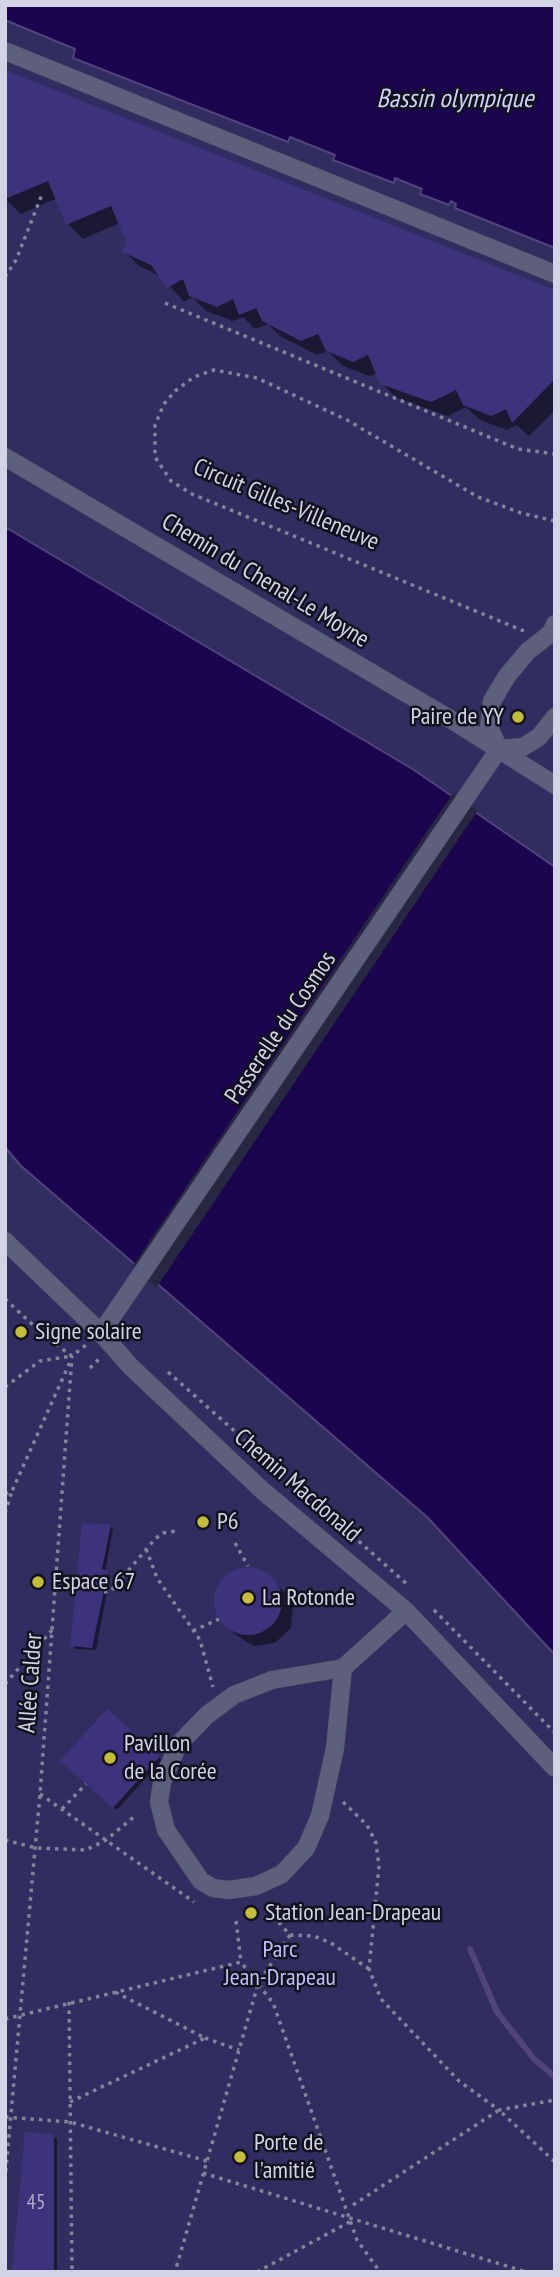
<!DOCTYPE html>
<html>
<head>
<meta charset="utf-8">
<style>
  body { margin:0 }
  #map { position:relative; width:560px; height:2277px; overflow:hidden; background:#282742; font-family:"PT Sans Narrow",sans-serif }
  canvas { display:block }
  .frame { position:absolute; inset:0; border:7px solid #d2d3e5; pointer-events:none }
</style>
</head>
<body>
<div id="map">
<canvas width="560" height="2277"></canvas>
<div class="frame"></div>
</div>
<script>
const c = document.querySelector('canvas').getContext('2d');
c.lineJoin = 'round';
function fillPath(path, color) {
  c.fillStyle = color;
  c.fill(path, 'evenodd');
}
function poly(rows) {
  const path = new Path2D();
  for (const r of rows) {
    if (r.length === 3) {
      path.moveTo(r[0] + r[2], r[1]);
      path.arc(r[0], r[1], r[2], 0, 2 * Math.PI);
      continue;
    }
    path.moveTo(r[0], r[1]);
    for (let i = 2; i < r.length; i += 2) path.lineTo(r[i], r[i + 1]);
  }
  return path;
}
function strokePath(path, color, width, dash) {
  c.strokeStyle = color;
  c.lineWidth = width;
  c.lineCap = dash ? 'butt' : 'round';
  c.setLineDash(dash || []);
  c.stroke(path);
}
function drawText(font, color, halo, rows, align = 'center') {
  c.font = font + ' "PT Sans Narrow",sans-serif';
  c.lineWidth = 5;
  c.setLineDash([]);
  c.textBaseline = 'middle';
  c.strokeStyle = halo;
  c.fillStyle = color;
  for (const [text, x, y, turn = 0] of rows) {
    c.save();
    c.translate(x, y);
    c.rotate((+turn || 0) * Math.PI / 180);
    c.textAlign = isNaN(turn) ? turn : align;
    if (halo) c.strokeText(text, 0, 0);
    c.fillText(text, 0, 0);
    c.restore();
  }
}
fillPath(poly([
  [5,5,555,5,555,867,414,770,5,527],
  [5,1147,20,1165,427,1517,555,1655,555,2272,5,2272]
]), '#322d60');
const water = poly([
  [5,5,555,5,555,248,455,208,456,204,451,201,449,205,420,194,422,189,395,178,394,183,333,160,335,155,290,137,288,142,73,58,75,49,5,20,5,5],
  [5,527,414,770,555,867,555,1655,427,1517,20,1165,5,1147,5,527]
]);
fillPath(water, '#1a054e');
strokePath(water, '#51437b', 2);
fillPath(poly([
  [453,793,478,810,156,1288,132,1267]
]), '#282742');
fillPath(poly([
  [5,72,555,292,555,410,529,436,517,425,507,430,480,420,466,407,448,416,397,398,381,383,377,373,369,376,343,366,328,351,317,355,280,336,268,324,255,329,243,317,233,321,206,311,193,297,184,302,162,277,139,266,124,251,128,242,120,223,83,239,68,224,57,198,21,214,5,199],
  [110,1526,113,1529,105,1572,110,1576,96,1650,76,1649,72,1645],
  [259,1569,289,1596,293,1606,291,1628,275,1643,254,1646,236,1635,223,1623,218,1614,216,1593,220,1583,237,1570],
  [108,1712,162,1760,117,1810,63,1761],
  [53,2136,57,2139,57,2272,14,2272]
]), '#0007');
strokePath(poly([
  [470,1949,497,2012,534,2059,555,2077]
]), '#51437b', 6);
fillPath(poly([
  [5,70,555,290,555,379,512,423,506,409,491,416,463,405,456,390,431,402,380,384,368,355,353,362,326,351,318,334,301,341,262,321,256,308,239,315,233,299,217,307,189,296,183,279,167,288,151,265,122,252,126,242,111,206,66,225,48,181,5,199],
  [82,1523,111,1524,102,1569,108,1571,92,1648,70,1646],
  [248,1601,34],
  [107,1709,160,1756,113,1808,60,1761],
  [25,2132,54,2134,54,2272,12,2272]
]), '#3d337c');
const minor = poly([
  [5,51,555,274],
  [5,457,450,719,555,785],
  [499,749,489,727,492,701,507,676,528,651,551,633,555,624],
  [499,749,523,747,539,737,555,717],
  [5,1241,101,1333,131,1367,263,1491,406,1611,555,1768],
  [101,1333,499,749],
  [343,1668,335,1748,320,1816,306,1848,282,1874,256,1886,229,1890,213,1888,201,1881,166,1830,159,1802,162,1782,178,1745,207,1715,234,1695,272,1680,343,1668,406,1611]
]);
strokePath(minor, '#434259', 19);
strokePath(poly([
  [5,277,16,260,43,192],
  [165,303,518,449,555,454],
  [524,631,192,494,171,481,155,457,155,425,164,404,175,391,194,377,214,370,257,378,347,420,478,497,521,513,555,521],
  [5,1299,46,1337,72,1356,86,1345],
  [90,1368,99,1359],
  [168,1372,408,1585],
  [5,1387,40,1361,72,1356],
  [5,1494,12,1491,70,1362],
  [5,1513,12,1491],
  [235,1543,248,1566],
  [146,1549,157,1578,200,1640,213,1687],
  [104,1592,111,1591,155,1539,163,1533,176,1531],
  [434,1610,555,1733],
  [193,1631,219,1619],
  [5,1684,52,1630],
  [40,1794,194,1902],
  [343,1802,367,1825,376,1843,379,1866,369,1969,381,1999,459,2081,499,2110,555,2100],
  [62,1809,86,1784],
  [5,1840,36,1848,86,1850,106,1840,135,1816],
  [273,1916,290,1935,314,1936,331,1943,369,1969],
  [236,1921,241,1962],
  [290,1935,258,1984,273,2003,357,2240,380,2272],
  [69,2002,72,2272],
  [5,2019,241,1962,258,1984,175,2272],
  [205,2038,239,2050],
  [70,2102,205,2038,115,1992],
  [5,2117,70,2122,207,2161],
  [203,2173,526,2272],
  [5,2180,40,1794,72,1356],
  [353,2205,499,2110,555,2162],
  [257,2272,353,2220]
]), '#838399', 3.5, [3.5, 5]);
strokePath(minor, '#5e5e7d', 18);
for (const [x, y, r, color] of [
  [518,717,7,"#c5bc3d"],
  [21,1332,7,"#c5bc3d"],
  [203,1522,7,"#c5bc3d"],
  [38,1582,7,"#c5bc3d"],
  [248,1598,7,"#c5bc3d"],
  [110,1758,7,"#c5bc3d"],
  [251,1913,7,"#c5bc3d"],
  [240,2157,7,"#c5bc3d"]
]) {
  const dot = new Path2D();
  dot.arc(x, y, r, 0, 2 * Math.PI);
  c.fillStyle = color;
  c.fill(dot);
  strokePath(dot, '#12121e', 2.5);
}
drawText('21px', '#adabcb', null, [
  ["45",36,2203]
]);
drawText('24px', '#d2d3e5', '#12121e', [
  ["Circuit Gilles-Villeneuve",286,505,23],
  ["Chemin du Chenal-Le Moyne",265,581,31],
  ["Passerelle du Cosmos",281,1028,-56],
  ["Chemin Macdonald",297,1486,41],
  ["Allée Calder",31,1683,-86]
]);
drawText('24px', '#d2d3e5', '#12121e', [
  ["Paire de YY",504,717,"right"],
  ["Signe solaire",35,1332],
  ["P6",217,1522],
  ["Espace 67",52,1582],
  ["La Rotonde",262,1598],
  ["Pavillon",124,1744],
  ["de la Corée",124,1772],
  ["Station Jean-Drapeau",265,1913],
  ["Porte de",254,2143],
  ["l'amitié",254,2171]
], 'left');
drawText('24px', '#c0bfff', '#12121e', [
  ["Parc",280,1950],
  ["Jean-Drapeau",280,1978]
]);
drawText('italic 26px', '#d1d1fc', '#12121e', [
  ["Bassin olympique",455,100]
]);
</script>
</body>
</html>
